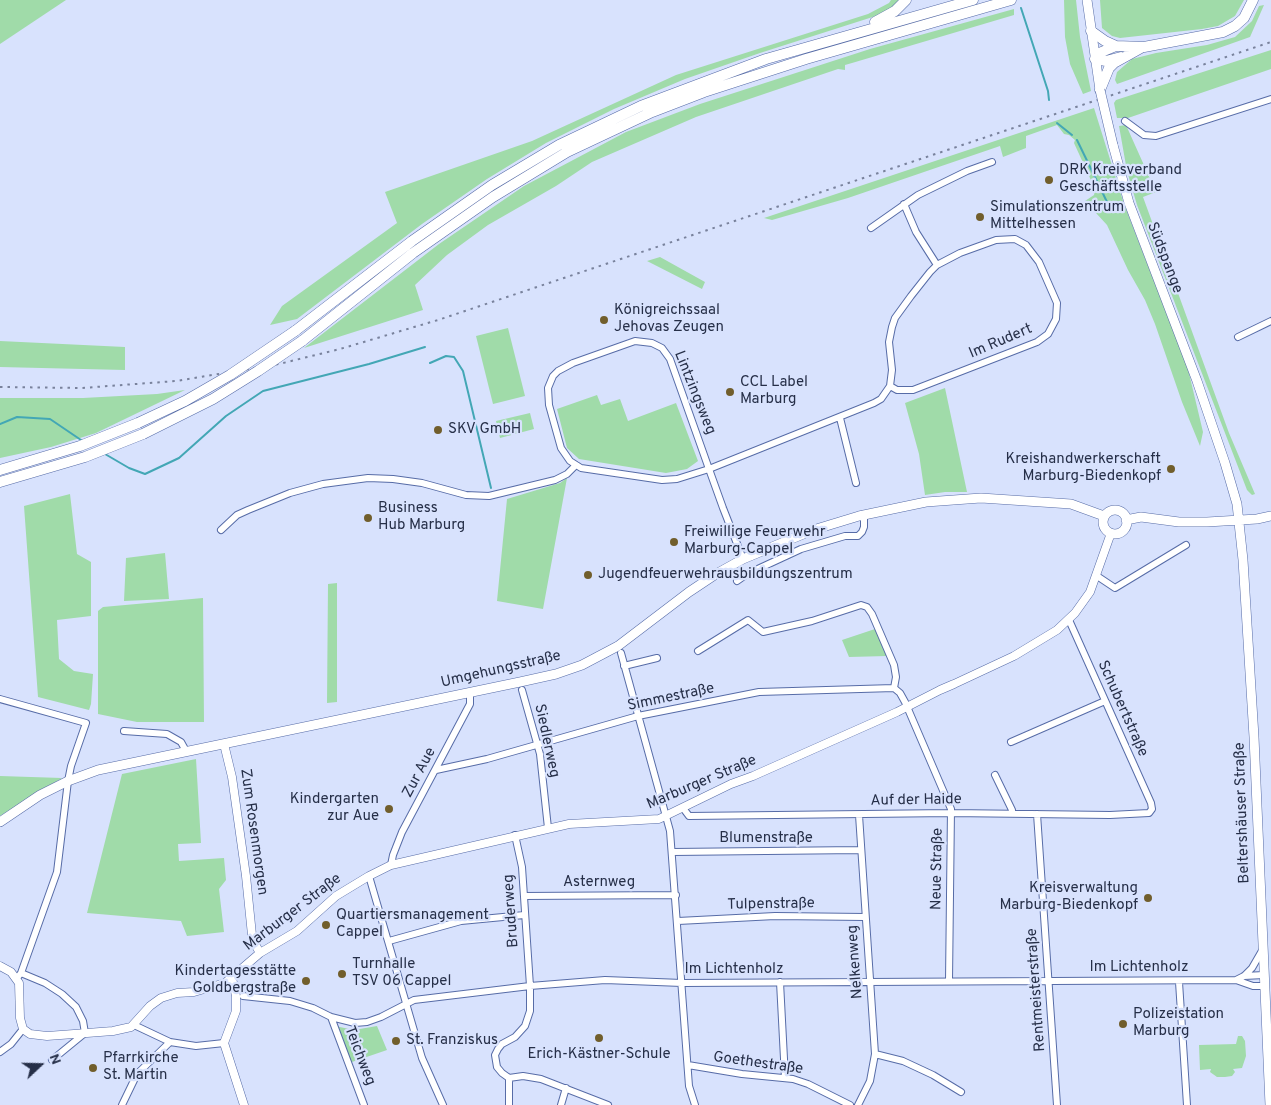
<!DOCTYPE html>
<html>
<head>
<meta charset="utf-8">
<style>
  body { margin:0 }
  #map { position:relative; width:1271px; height:1105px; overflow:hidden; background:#d8e2fd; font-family:Overpass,sans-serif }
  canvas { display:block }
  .north { position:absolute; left:15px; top:1040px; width:50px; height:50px; -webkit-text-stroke:4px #d8e2fd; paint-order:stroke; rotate:69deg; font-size:14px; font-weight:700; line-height:20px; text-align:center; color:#262f48 }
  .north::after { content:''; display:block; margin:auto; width:18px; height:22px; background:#262f48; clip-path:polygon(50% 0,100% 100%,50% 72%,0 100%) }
</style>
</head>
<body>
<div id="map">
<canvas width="1271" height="1105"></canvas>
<div class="north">N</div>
</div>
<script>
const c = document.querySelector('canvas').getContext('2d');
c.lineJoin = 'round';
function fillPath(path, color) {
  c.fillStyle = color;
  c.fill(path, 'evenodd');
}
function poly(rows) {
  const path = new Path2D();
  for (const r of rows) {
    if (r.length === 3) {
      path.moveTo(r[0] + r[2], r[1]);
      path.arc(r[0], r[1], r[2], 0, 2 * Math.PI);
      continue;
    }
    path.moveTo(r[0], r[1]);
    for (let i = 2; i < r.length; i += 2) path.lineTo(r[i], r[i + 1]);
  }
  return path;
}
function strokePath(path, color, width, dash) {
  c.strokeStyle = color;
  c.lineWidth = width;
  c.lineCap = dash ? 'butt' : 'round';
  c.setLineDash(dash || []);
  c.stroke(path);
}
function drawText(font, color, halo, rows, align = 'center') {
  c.font = font + ' Overpass,sans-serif';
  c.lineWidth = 4.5;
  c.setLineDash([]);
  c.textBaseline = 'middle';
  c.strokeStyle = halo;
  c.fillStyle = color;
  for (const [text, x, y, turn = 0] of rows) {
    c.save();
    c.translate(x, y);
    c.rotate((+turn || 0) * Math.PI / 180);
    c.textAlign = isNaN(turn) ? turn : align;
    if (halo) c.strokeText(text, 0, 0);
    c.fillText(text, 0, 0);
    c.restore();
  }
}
fillPath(poly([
  [0,0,66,0,0,44],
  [891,0,901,0,896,6,882,14,760,53,685,79,614,109,546,143,487,179,422,224,297,319,270,325,282,306,397,223,385,192,532,141,676,75,868,14,889,3],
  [1064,0,1076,0,1080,37,1091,91,1083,94,1070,64,1065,37],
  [1100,0,1244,0,1235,16,1218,26,1202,29,1120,38,1112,36,1102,28],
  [1264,5,1250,37,1117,84,1115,80,1117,72,1132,59,1156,53,1207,45,1235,37,1252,21,1259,6],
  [1014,9,1014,15,852,63,845,65,845,70,838,69,696,117,592,162,556,186,488,225,447,255,415,285,423,310,304,348,439,244,524,186,626,132,700,104,870,49],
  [1271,50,1271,69,1128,118,1117,118,1114,103,1116,100],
  [1094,108,1124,204,1188,369,1203,432,1200,446,1182,402,1155,324,1145,300,1128,270,1107,225,1085,201,1094,195,1095,189,1074,143,1075,140,1069,135,1064,134,1057,125,1026,136,1026,148,1003,157,1000,146,848,198,772,220,764,218],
  [1126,125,1156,192,1143,197,1229,433,1255,494,1252,495,1247,490,1137,205,1127,171,1119,126],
  [660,257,705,282,702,289,647,261],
  [508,328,525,396,493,404,476,336],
  [0,341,125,347,125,370,0,367],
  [945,388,967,492,945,492,925,495,919,454,905,403],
  [185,390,96,433,51,447,0,458,0,398,83,398,157,394],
  [597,395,601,405,620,399,628,421,676,403,698,461,687,469,666,473,579,459,567,448,557,409],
  [530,413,534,429,500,438,496,421],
  [567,478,543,609,497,601,507,499,560,483],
  [70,494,77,554,91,562,91,616,57,620,59,659,74,671,93,674,91,704,89,710,38,697,24,506],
  [165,553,169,599,124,601,126,558],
  [337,583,337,702,327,703,328,584],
  [203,598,204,722,137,722,98,714,98,611,103,607],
  [875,629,887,656,849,657,842,640],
  [196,759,201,843,178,844,179,861,224,858,226,880,219,889,224,932,187,936,181,921,87,913,122,774],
  [0,776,62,778,0,816],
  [335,1026,354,1030,377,1026,387,1050,349,1063],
  [1238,1036,1242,1036,1245,1041,1246,1056,1242,1068,1233,1069,1235,1072,1232,1076,1225,1077,1217,1077,1210,1072,1211,1069,1200,1070,1199,1045,1236,1044]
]), '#a0dba9');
strokePath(poly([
  [1021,8,1048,91,1049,100],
  [1057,123,1072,135],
  [1077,140,1108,204],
  [430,363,446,356,454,357,463,371,491,488],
  [0,424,17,417,50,419,81,440],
  [105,454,129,468,145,474,179,458,226,416,263,391,369,364,425,347]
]), '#43a7b5', 2);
const minor = poly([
  [1125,121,1144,135,1156,136,1271,99],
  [904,204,916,232,937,265],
  [871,228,918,195,967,171,992,162],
  [1238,337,1271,321],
  [840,418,856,483],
  [221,530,237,515,248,510,290,493,323,484,368,478,393,479,422,483,466,495,489,496,555,480,567,474,576,465],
  [743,559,723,508,709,469,670,359,662,348,652,343,635,341,573,363,558,371,553,376,548,388,549,405,561,448,570,461,581,468,662,480,677,479,709,469,874,403,881,399,890,386,892,370,889,342,892,327,895,318,911,296,930,272,937,265,960,253,996,240,1015,239,1026,245,1039,262,1057,303,1056,319,1048,334,1037,342,913,390,897,390,890,386],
  [1097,576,1115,588,1186,545],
  [737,581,747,574,801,549,845,536,858,536,862,532,864,527,864,514],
  [698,651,748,620,763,632,812,621,861,605,867,607,872,614,894,665,896,677,894,688],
  [621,653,670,831,689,1086,695,1105],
  [624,666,657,658],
  [522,690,540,754,548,828],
  [0,699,86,723,71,766,68,781,57,872,21,973,17,978],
  [124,731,167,734,181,742,186,751],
  [1011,742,1105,701],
  [436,770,487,759,638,716,759,692,894,688,900,693,905,702,951,809,949,981],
  [995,775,1012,810,1012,813],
  [683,808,689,816,951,813,1110,815,1149,813,1152,809,1151,803,1069,620],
  [1037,814,1057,1105],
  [515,835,522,867,530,986,530,1011,525,1026,515,1037,502,1044,498,1049,495,1055,497,1067,502,1073,509,1078,523,1076,541,1079,608,1105],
  [672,852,860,850],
  [391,865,393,855,402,832,470,704,470,692],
  [369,876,422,1058,443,1105],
  [524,896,676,895],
  [678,921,775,916,865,917],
  [389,941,461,921,524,915],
  [21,973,45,983,62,994,76,1007,83,1021,85,1033,52,1060],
  [1244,976,1264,975],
  [1236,980,1244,976,1252,968,1263,949],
  [780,982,785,1078],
  [1179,982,1187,1105],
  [243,996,290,1001,313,1008,331,1017,355,1023,367,1022,381,1017,414,1000,530,986,605,980,682,983,1236,980,1253,986,1265,986],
  [331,1017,364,1105],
  [134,1025,170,1042,196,1046,224,1043],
  [0,1052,11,1044,23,1029],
  [875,1054,903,1061,933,1075,961,1092],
  [688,1065,742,1074,793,1079,808,1084,850,1105],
  [122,1105,137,1074,170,1042],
  [509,1105,509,1078],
  [561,1105,566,1088],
  [858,1105,870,1081,875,1054,859,815]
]);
const tertiary = poly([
  [224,744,232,777,246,876,252,935,256,946,260,953],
  [0,966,11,972,19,983,20,1018,23,1029,30,1034,47,1036,74,1034,113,1031,131,1027,150,1006,161,998,177,993,194,992,225,983,260,953,297,931,336,896,369,876,391,865,569,824,659,819,731,784,753,776,897,712,940,690,954,684,1014,656,1057,630,1075,613,1090,592,1111,533],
  [232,978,236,996,236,1011,224,1043,244,1105]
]);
const secondary = poly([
  [1087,0,1100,90],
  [1113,145,1129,203,1197,381,1225,463,1237,504,1243,560,1254,737,1270,1105],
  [1115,522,12],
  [1126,520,1141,517,1179,522,1207,522,1257,519,1271,516],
  [0,822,40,795,68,781,98,770,520,682,556,674,582,665,618,646,689,592,716,574,743,559,813,530,859,516,926,502,981,498,1071,504,1104,516]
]);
const trunk = poly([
  [875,22,895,11,906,0],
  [1091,31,1105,41,1116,46],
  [1121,57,1106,61,1095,59,1099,53,1116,46,1144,47,1223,32,1235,26,1244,18,1253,0],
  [1100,90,1109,68,1114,63,1141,48],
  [295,331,412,241,492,185,559,145,641,106,766,59,973,0],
  [302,341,413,253,493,197,567,152,652,112,704,92,806,59,1011,0],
  [0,470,80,446,138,423],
  [0,482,85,457,143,434]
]);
strokePath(minor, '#576ca7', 8);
strokePath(tertiary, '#576ca7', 9);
strokePath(secondary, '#576ca7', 10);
strokePath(trunk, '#576ca7', 11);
strokePath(minor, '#fff', 6);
strokePath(tertiary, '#fff', 8);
strokePath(secondary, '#fff', 9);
strokePath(trunk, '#fff', 10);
strokePath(poly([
  [0,387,82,388,176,381,279,364,340,349,438,320,1271,42]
]), '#79829c', 2, [2.5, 5]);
const secondaryBridge = poly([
  [1100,90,1113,145]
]);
const trunkBridge = poly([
  [138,423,185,401,230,375,295,331],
  [143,434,213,399,258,371,302,341]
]);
strokePath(secondaryBridge, '#576ca7', 10, []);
strokePath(trunkBridge, '#576ca7', 11, []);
strokePath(secondaryBridge, '#fff', 9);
strokePath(trunkBridge, '#fff', 10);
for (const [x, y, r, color] of [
  [1049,180,5,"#715e2c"],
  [980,217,5,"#715e2c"],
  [604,320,5,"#715e2c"],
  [730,392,5,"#715e2c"],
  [438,430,5,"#715e2c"],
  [1171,469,5,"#715e2c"],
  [368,518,5,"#715e2c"],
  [674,542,5,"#715e2c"],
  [588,575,5,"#715e2c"],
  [389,809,5,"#715e2c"],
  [1148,898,5,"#715e2c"],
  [326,925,5,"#715e2c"],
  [342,974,5,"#715e2c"],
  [306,981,5,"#715e2c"],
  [1123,1024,5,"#715e2c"],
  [599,1038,5,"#715e2c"],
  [396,1041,5,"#715e2c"],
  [93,1068,5,"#715e2c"]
]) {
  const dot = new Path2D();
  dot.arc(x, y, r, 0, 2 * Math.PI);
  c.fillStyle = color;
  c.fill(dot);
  strokePath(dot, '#d8e2fd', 2);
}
drawText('15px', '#262f48', '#d8e2fd', [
  ["DRK Kreisverband",1059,171],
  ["Geschäftsstelle",1059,188],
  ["Simulationszentrum",990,208],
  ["Mittelhessen",990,225],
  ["Königreichssaal",614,311],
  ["Jehovas Zeugen",614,328],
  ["CCL Label",740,383],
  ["Marburg",740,400],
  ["SKV GmbH",448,430],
  ["Kreishandwerkerschaft",1161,460,"right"],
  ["Marburg-Biedenkopf",1161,477,"right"],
  ["Business",378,509],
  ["Hub Marburg",378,526],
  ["Freiwillige Feuerwehr",684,533],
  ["Marburg-Cappel",684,550],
  ["Jugendfeuerwehrausbildungszentrum",598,575],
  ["Kindergarten",379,800,"right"],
  ["zur Aue",379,817,"right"],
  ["Kreisverwaltung",1138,889,"right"],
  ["Marburg-Biedenkopf",1138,906,"right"],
  ["Quartiersmanagement",336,916],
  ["Cappel",336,933],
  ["Turnhalle",352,965],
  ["TSV 06 Cappel",352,982],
  ["Kindertagesstätte",296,972,"right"],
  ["Goldbergstraße",296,989,"right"],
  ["Polizeistation",1133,1015],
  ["Marburg",1133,1032],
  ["St. Franziskus",406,1041],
  ["Erich-Kästner-Schule",599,1055,"center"],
  ["Pfarrkirche",103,1059],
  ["St. Martin",103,1076]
], 'left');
drawText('15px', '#262f48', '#d8e2fd', [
  ["Südspange",1164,258,69],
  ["Im Rudert",1001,342,-23],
  ["Lintzingsweg",694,393,68],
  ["Umgehungsstraße",501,670,-13],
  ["Simmestraße",671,698,-12],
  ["Schubertstraße",1122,709,66],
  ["Siedlerweg",546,741,78],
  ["Zur Aue",420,773,-62],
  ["Marburger Straße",702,783,-23],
  ["Auf der Haide",916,801,-1],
  ["Beltershäuser Straße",1243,813,-92],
  ["Zum Rosenmorgen",253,832,82],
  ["Blumenstraße",766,839],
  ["Neue Straße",938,869,-89],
  ["Asternweg",599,883],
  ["Tulpenstraße",771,905,-1],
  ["Bruderweg",512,911,-94],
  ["Marburger Straße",293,913,-37],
  ["Nelkenweg",856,962,-94],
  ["Im Lichtenholz",1139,968],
  ["Im Lichtenholz",734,970],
  ["Rentmeisterstraße",1037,990,-94],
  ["Teichweg",359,1056,69],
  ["Goethestraße",758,1064,8]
]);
</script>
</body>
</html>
